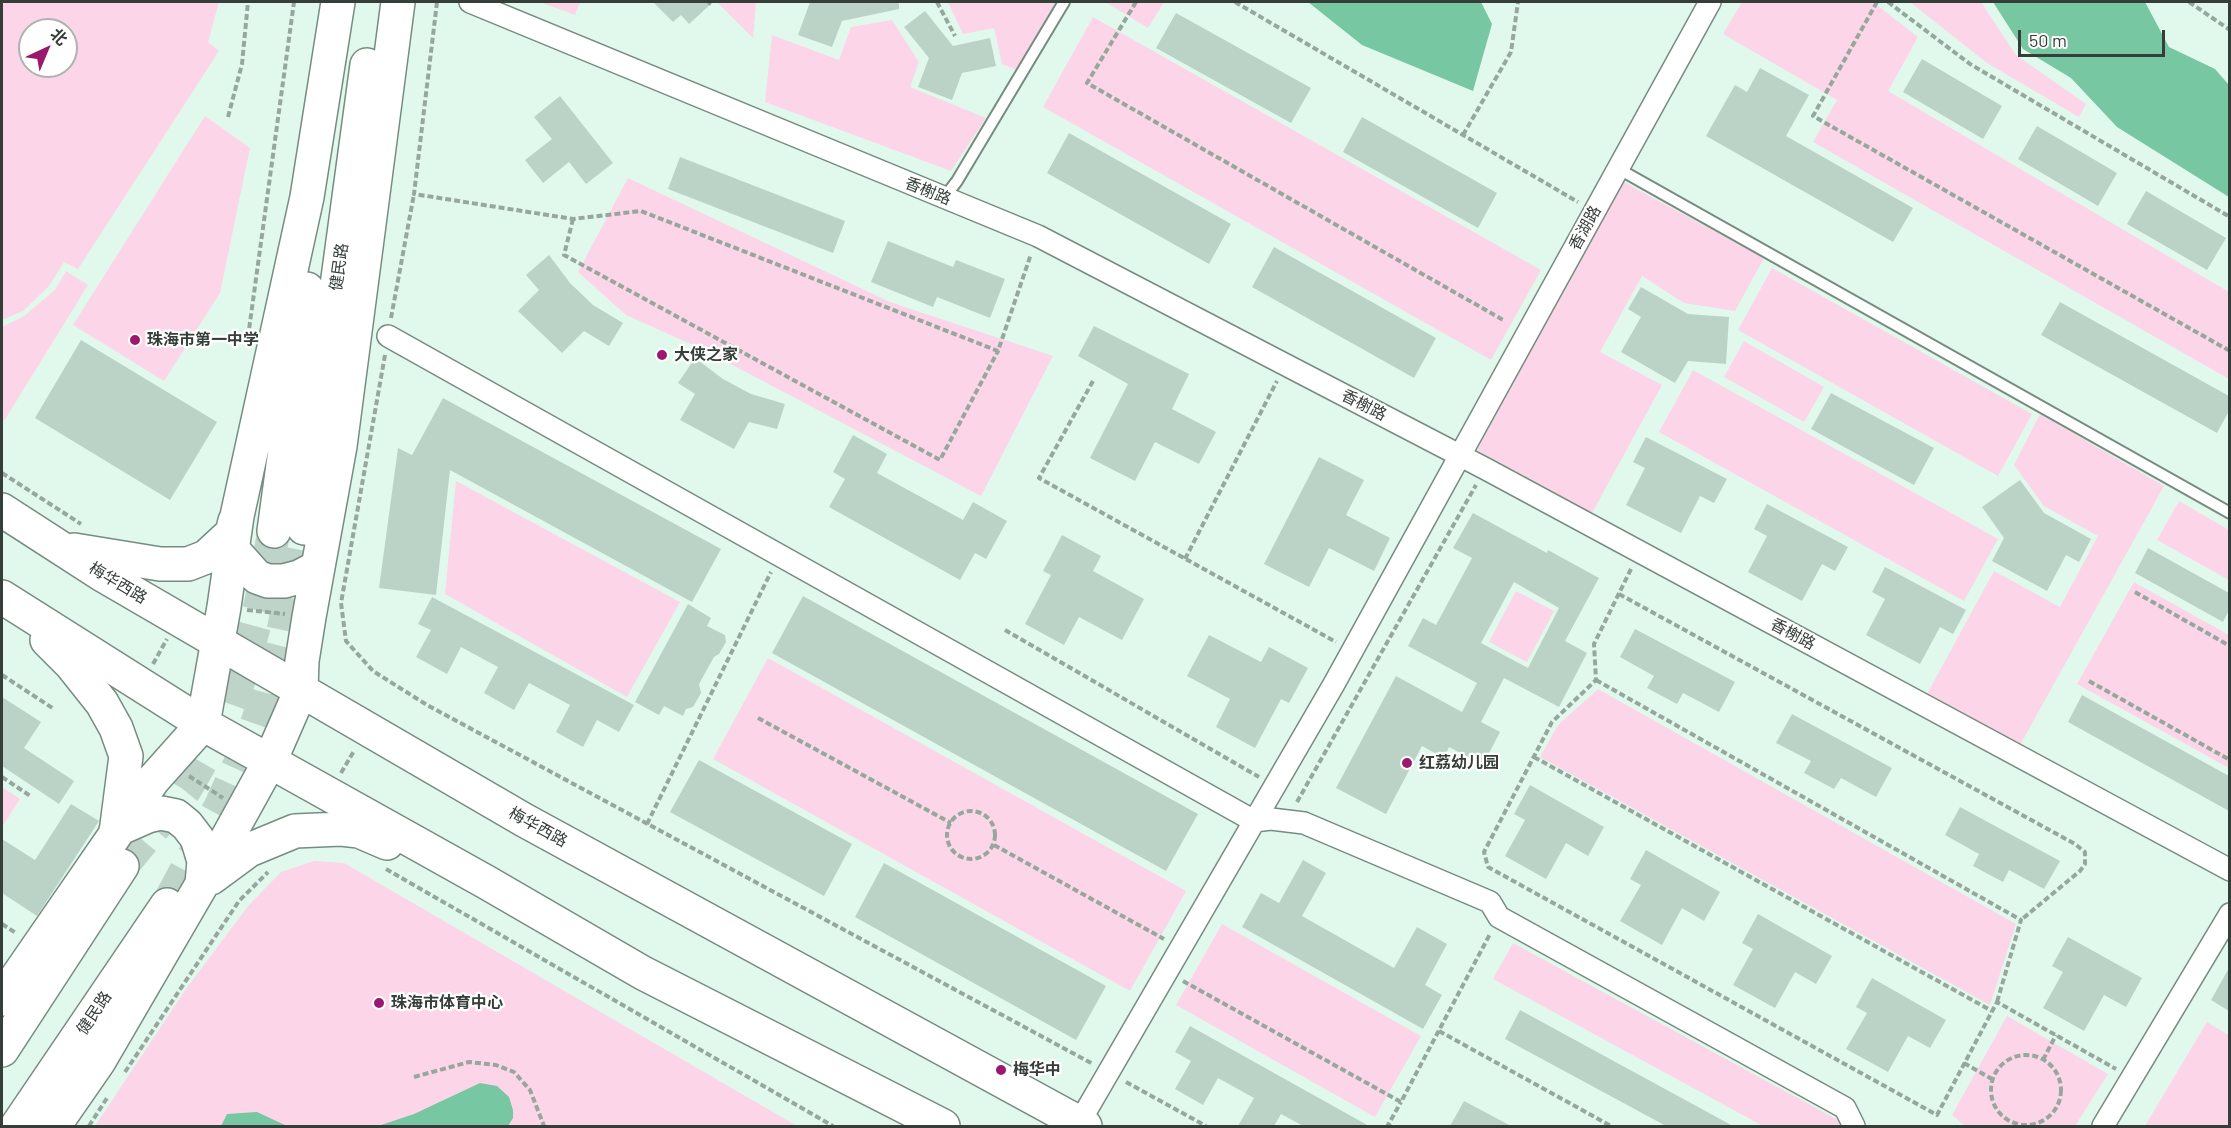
<!DOCTYPE html>
<html>
<head>
<meta charset="utf-8">
<style>
  body { margin:0 }
  #map { position:relative; width:2231px; height:1128px; overflow:hidden; background:#e1f9ec; font-family:Barlow,"Noto Sans SC",sans-serif }
  canvas { display:block }
  .frame { position:absolute; inset:0; border:3px solid #353e39; pointer-events:none }
  .north { position:absolute; left:18px; top:18px; width:60px; height:60px; box-sizing:border-box; background:#fff; border:2px solid #aeb2b0; border-radius:50%; rotate:44deg; font-size:16px; font-weight:700; line-height:24px; text-align:center; color:#353e39 }
  .north::after { content:''; display:block; margin:auto; width:21px; height:27px; background:#9a196e; clip-path:polygon(50% 0,100% 100%,50% 72%,0 100%) }
  .scale { position:absolute; left:2018px; top:30px; width:147px; height:27px; box-sizing:border-box; border:3px solid #353e39; border-top:0; padding-left:8px; font-size:18px; line-height:21px; white-space:nowrap; color:#353e39; -webkit-text-stroke:4px #fff; paint-order:stroke }
</style>
</head>
<body>
<div id="map">
<canvas width="2231" height="1128"></canvas>
<div class="frame"></div>
<div class="north">北</div>
<div class="scale">50 m</div>
</div>
<script>
const c = document.querySelector('canvas').getContext('2d');
c.lineJoin = 'round';
function fillPath(path, color) {
  c.fillStyle = color;
  c.fill(path, 'evenodd');
}
function poly(rows) {
  const path = new Path2D();
  for (const r of rows) {
    if (r.length === 3) {
      path.moveTo(r[0] + r[2], r[1]);
      path.arc(r[0], r[1], r[2], 0, 2 * Math.PI);
      continue;
    }
    path.moveTo(r[0], r[1]);
    for (let i = 2; i < r.length; i += 2) path.lineTo(r[i], r[i + 1]);
  }
  return path;
}
function strokePath(path, color, width, dash) {
  c.strokeStyle = color;
  c.lineWidth = width;
  c.lineCap = dash ? 'butt' : 'round';
  c.setLineDash(dash || []);
  c.stroke(path);
}
function drawText(font, color, halo, rows, align = 'center') {
  c.font = font + ' Barlow,"Noto Sans SC",sans-serif';
  c.lineWidth = 4.5;
  c.setLineDash([]);
  c.textBaseline = 'middle';
  c.strokeStyle = halo;
  c.fillStyle = color;
  for (const [text, x, y, turn = 0] of rows) {
    c.save();
    c.translate(x, y);
    c.rotate((+turn || 0) * Math.PI / 180);
    c.textAlign = isNaN(turn) ? turn : align;
    if (halo) c.strokeText(text, 0, 0);
    c.fillText(text, 0, 0);
    c.restore();
  }
}
fillPath(poly([
  [2,2,219,2,208,42,219,51,78,269,64,262,49,286,23,311,2,320],
  [30,30,66,30,66,66,30,66],
  [540,2,580,2,575,15],
  [717,2,756,2,753,38],
  [948,2,1059,2,1017,70,1002,64,994,28,963,34],
  [1105,2,1164,2,1148,28],
  [1742,2,1873,2,1918,37,1888,91,2229,292,2229,379,1813,142,1837,100,1723,34],
  [1910,2,1981,2,2016,55,2086,104,2079,117,1987,63],
  [1093,17,1541,270,1491,360,1043,107],
  [892,20,919,62,910,87,986,118,951,171,765,102,772,35,839,60,851,27],
  [205,116,250,148,220,293,164,381,73,325],
  [628,178,890,302,1053,356,981,496,704,350,626,315,578,272],
  [1622,181,1764,258,1735,311,1684,303,1642,276,1600,352,1662,385,1592,513,1477,450],
  [1772,268,2032,414,1998,476,1738,330],
  [66,271,88,285,4,421,2,419,2,327,24,316,55,290],
  [1744,341,1824,387,1804,422,1724,377],
  [1693,370,1998,539,1964,601,1659,432],
  [2040,414,2164,486,2020,745,1927,694,1994,571,2060,607,2098,536,2044,506,2014,465],
  [456,481,680,602,627,697,445,594],
  [2179,501,2229,530,2229,580,2157,540],
  [2134,582,2229,635,2229,768,2077,684],
  [1516,591,1554,611,1527,662,1489,642],
  [768,658,1186,891,1130,991,713,759],
  [1598,689,2016,924,1990,1005,1540,757,1558,725],
  [2,787,20,799,2,827],
  [314,861,344,863,797,1126,95,1126,186,989,248,906,281,872],
  [1222,924,1421,1036,1375,1117,1176,1005],
  [1513,943,1849,1126,1763,1126,1493,979],
  [2007,1016,2108,1074,2075,1126,1965,1126,1952,1115],
  [2207,1022,2229,1035,2229,1126,2145,1126]
]), '#fcd5e8');
fillPath(poly([
  [1308,2,1481,2,1492,24,1473,91,1362,45],
  [1993,2,2145,2,2169,47,2215,69,2229,85,2229,197,2117,127,2071,78,2023,49],
  [480,1083,497,1086,509,1097,513,1110,513,1118,508,1126,378,1126,414,1114],
  [257,1112,287,1126,221,1126,227,1114]
]), '#77c7a3');
fillPath(poly([
  [653,2,713,2,689,24,681,15,673,22],
  [810,2,899,2,899,9,842,21,832,47,798,35],
  [925,11,953,46,990,38,996,66,962,73,952,100,918,87,929,58,904,27],
  [1176,13,1311,88,1291,123,1156,48],
  [1922,59,2002,106,1983,139,1903,92],
  [1760,68,1809,95,1786,136,1913,208,1893,242,1706,136,1735,85,1747,92],
  [560,96,613,163,586,184,569,162,543,183,525,160,552,139,534,117],
  [1362,117,1497,193,1478,228,1343,152],
  [2037,126,2117,173,2098,206,2018,159],
  [1069,133,1231,224,1209,264,1047,173],
  [680,157,845,221,833,253,668,189],
  [2146,191,2226,238,2207,270,2127,224],
  [888,241,953,267,956,260,1005,279,990,318,937,297,933,307,871,282],
  [1274,247,1436,338,1414,378,1252,287],
  [549,255,570,283,593,305,623,323,609,346,584,331,562,353,518,311,539,290,526,275],
  [1641,287,1688,314,1729,317,1726,364,1688,361,1675,383,1621,352,1641,317,1628,309],
  [2060,302,2229,396,2229,411,2217,433,2041,335],
  [1094,326,1189,374,1172,409,1216,432,1199,464,1155,442,1135,481,1090,458,1128,384,1078,356],
  [81,340,217,422,170,500,35,418],
  [695,358,723,379,751,394,785,404,777,429,749,422,734,449,680,420,695,394,678,383],
  [1831,393,1934,448,1914,485,1811,429],
  [443,398,721,549,692,602,450,470,436,595,379,588,398,448,412,455],
  [853,435,887,454,877,473,963,520,973,502,1007,521,986,559,975,553,960,580,829,507,845,479,833,472],
  [1646,437,1727,479,1714,503,1700,496,1681,533,1626,505,1645,468,1633,462],
  [1319,457,1364,480,1346,515,1390,538,1374,571,1329,548,1309,587,1264,564],
  [2020,480,2044,513,2091,539,2079,562,2066,555,2047,591,1992,561,2004,538,1982,507],
  [1767,504,1848,547,1835,571,1822,564,1802,601,1748,572,1767,536,1754,529],
  [1473,513,1547,553,1548,550,1599,578,1565,641,1587,653,1559,707,1504,678,1481,722,1500,732,1483,765,1449,747,1444,758,1422,746,1386,814,1336,788,1396,676,1462,712,1477,683,1408,646,1423,618,1436,625,1472,558,1453,548],
  [1514,582,1559,608,1528,668,1481,643],
  [1062,535,1101,556,1093,571,1144,599,1122,640,1079,617,1064,645,1025,624,1051,575,1043,571],
  [2148,548,2229,593,2229,610,2223,622,2135,573],
  [1885,567,1966,610,1953,634,1940,627,1920,664,1866,635,1885,599,1872,592],
  [803,596,1198,814,1166,871,772,653],
  [432,597,634,705,619,732,597,720,583,747,556,732,570,705,529,683,514,710,484,693,498,667,461,647,447,674,416,657,431,630,418,624],
  [688,604,711,618,707,626,725,635,726,642,719,654,714,657,699,684,701,693,693,707,686,709,683,716,664,706,659,715,635,702],
  [1635,629,1735,682,1719,712,1683,693,1677,704,1647,688,1654,676,1620,657],
  [1209,635,1261,662,1269,647,1308,668,1289,703,1281,699,1255,748,1216,727,1230,699,1187,676],
  [2082,695,2229,776,2229,811,2068,722],
  [2,697,41,722,24,748,74,781,59,804,2,766],
  [1792,714,1892,768,1876,797,1841,778,1834,789,1804,773,1811,761,1776,743],
  [699,760,852,844,824,896,670,812],
  [1530,785,1604,827,1588,856,1566,843,1546,879,1505,856,1525,820,1514,814],
  [71,804,99,821,37,916,2,893,2,839,35,860],
  [1960,807,2060,861,2044,889,2009,870,2003,882,1973,866,1979,854,1945,835],
  [1646,850,1720,892,1704,921,1682,908,1662,945,1620,921,1641,885,1630,879],
  [1303,860,1326,873,1302,916,1394,968,1417,927,1447,944,1425,985,1442,995,1423,1029,1242,927,1261,893,1279,903],
  [884,863,1106,986,1076,1040,855,917],
  [1758,914,1832,956,1816,984,1795,972,1775,1008,1733,985,1753,949,1742,943],
  [2068,937,2142,978,2126,1007,2104,995,2084,1031,2043,1008,2063,972,2052,966],
  [2229,968,2229,1011,2211,1000],
  [1872,978,1946,1020,1930,1048,1908,1036,1888,1072,1846,1049,1867,1013,1856,1007],
  [1520,1010,1733,1126,1666,1126,1505,1039],
  [1190,1026,1369,1126,1303,1126,1281,1114,1274,1126,1238,1126,1254,1098,1218,1078,1203,1105,1175,1089,1191,1061,1175,1052],
  [1464,1101,1511,1126,1450,1126]
]), '#bbd3c7');
strokePath(poly([
  [122,866,185,790,223,724,242,672,261,601,274,531],
  [170,900,220,807,253,734,267,694,282,636,303,533]
]), '#bfd4c8', 33, [33, 16]);
const lane = poly([
  [1617,168,2230,513],
  [944,198,957,181,1064,2]
]);
const street = poly([
  [470,2,1038,236,1486,469,2230,870],
  [388,336,1254,821,1271,819,1304,823,1490,902,1499,917,1845,1108,1854,1126],
  [1079,1123,1334,684,1710,2],
  [2103,1126,2230,914]
]);
const primary = poly([
  [2,510,101,574,524,820,1085,1126],
  [304,528,367,65],
  [274,531,307,289],
  [232,549,257,577,268,581,284,581,299,577,318,567],
  [74,550,160,564,188,564,206,557,232,533,235,521],
  [2,597,203,724,486,882,643,973,943,1126],
  [47,640,71,664,102,703,116,728,126,756,117,825],
  [116,830,148,816,161,813,176,816,187,825,197,838,204,861,202,884],
  [211,878,249,850,295,831,341,829,359,831,387,843],
  [2,999,153,780,203,724,224,607,237,516,307,197,338,2],
  [2,1050,122,866],
  [17,1126,167,905],
  [54,1126,99,1061,202,884,270,761,301,690,302,661,309,617,340,446,398,2]
]);
strokePath(lane, '#768c81', 14);
strokePath(street, '#768c81', 24);
strokePath(primary, '#768c81', 36);
strokePath(poly([
  [437,2,414,194,573,219,641,211,998,351,1031,254],
  [708,2,711,4],
  [937,2,955,36],
  [1136,2,1087,83,1505,321],
  [1235,2,1578,202],
  [1877,2,1813,116,2230,351],
  [1888,2,1970,64,2230,217],
  [2189,2,2230,30],
  [228,117,242,64,248,2],
  [1463,135,1511,52,1518,2],
  [573,219,564,255,940,460,998,351],
  [391,318,414,194],
  [248,337,294,2],
  [385,355,341,603,346,641,373,671,427,705,1093,1064],
  [1093,381,1039,478,1336,642],
  [2,473,81,524],
  [1185,559,1277,381],
  [1631,569,1594,644,1596,680,1552,722,1484,852,1488,867,1937,1115,1997,1002,2116,1069],
  [2135,592,2230,646],
  [1619,594,2075,844,2085,852,2085,864,2080,871,2021,920],
  [247,610,285,614],
  [1005,630,1259,777],
  [153,664,167,639],
  [2,675,54,709],
  [1596,680,2021,920,1997,1002],
  [2089,681,2230,760],
  [758,718,951,823],
  [1534,757,1992,1011],
  [341,773,354,751],
  [189,776,223,798],
  [2,777,32,797],
  [1297,802,1476,485],
  [971,835,24],
  [647,824,771,572],
  [994,845,1164,939],
  [386,869,833,1126],
  [2,924,16,933],
  [1183,981,1401,1102,1490,934],
  [1439,1031,1611,1126],
  [2026,1090,35],
  [2043,1060,2056,1035],
  [1964,1063,1992,1079],
  [125,1072,239,901,268,872],
  [414,1077,469,1062,496,1065,514,1072,530,1090,544,1126],
  [1126,1082,1206,1126],
  [89,1126,107,1098],
  [1391,1126,1388,1125,1401,1102]
]), '#96a79e', 4, [6, 3]);
strokePath(lane, '#fff', 10);
strokePath(street, '#fff', 21);
strokePath(primary, '#fff', 33);
for (const [x, y, r, color] of [
  [135,340,6,"#9a196e"],
  [662,355,6,"#9a196e"],
  [1407,763,6,"#9a196e"],
  [379,1003,6,"#9a196e"],
  [1001,1070,6,"#9a196e"]
]) {
  const dot = new Path2D();
  dot.arc(x, y, r, 0, 2 * Math.PI);
  c.fillStyle = color;
  c.fill(dot);
  strokePath(dot, '#fff', 2);
}
drawText('16px', '#353e39', '#fff', [
  ["香榭路",928,191,22],
  ["香湖路",1585,228,-61],
  ["健民路",339,267,-82],
  ["香榭路",1364,405,27],
  ["梅华西路",118,583,31],
  ["香榭路",1793,634,28],
  ["梅华西路",538,827,29],
  ["健民路",94,1013,-56]
]);
drawText('bold 16px', '#353e39', '#fff', [
  ["珠海市第一中学",147,340],
  ["大侠之家",674,355],
  ["红荔幼儿园",1419,763],
  ["珠海市体育中心",391,1003],
  ["梅华中",1013,1070]
], 'left');
</script>
</body>
</html>
